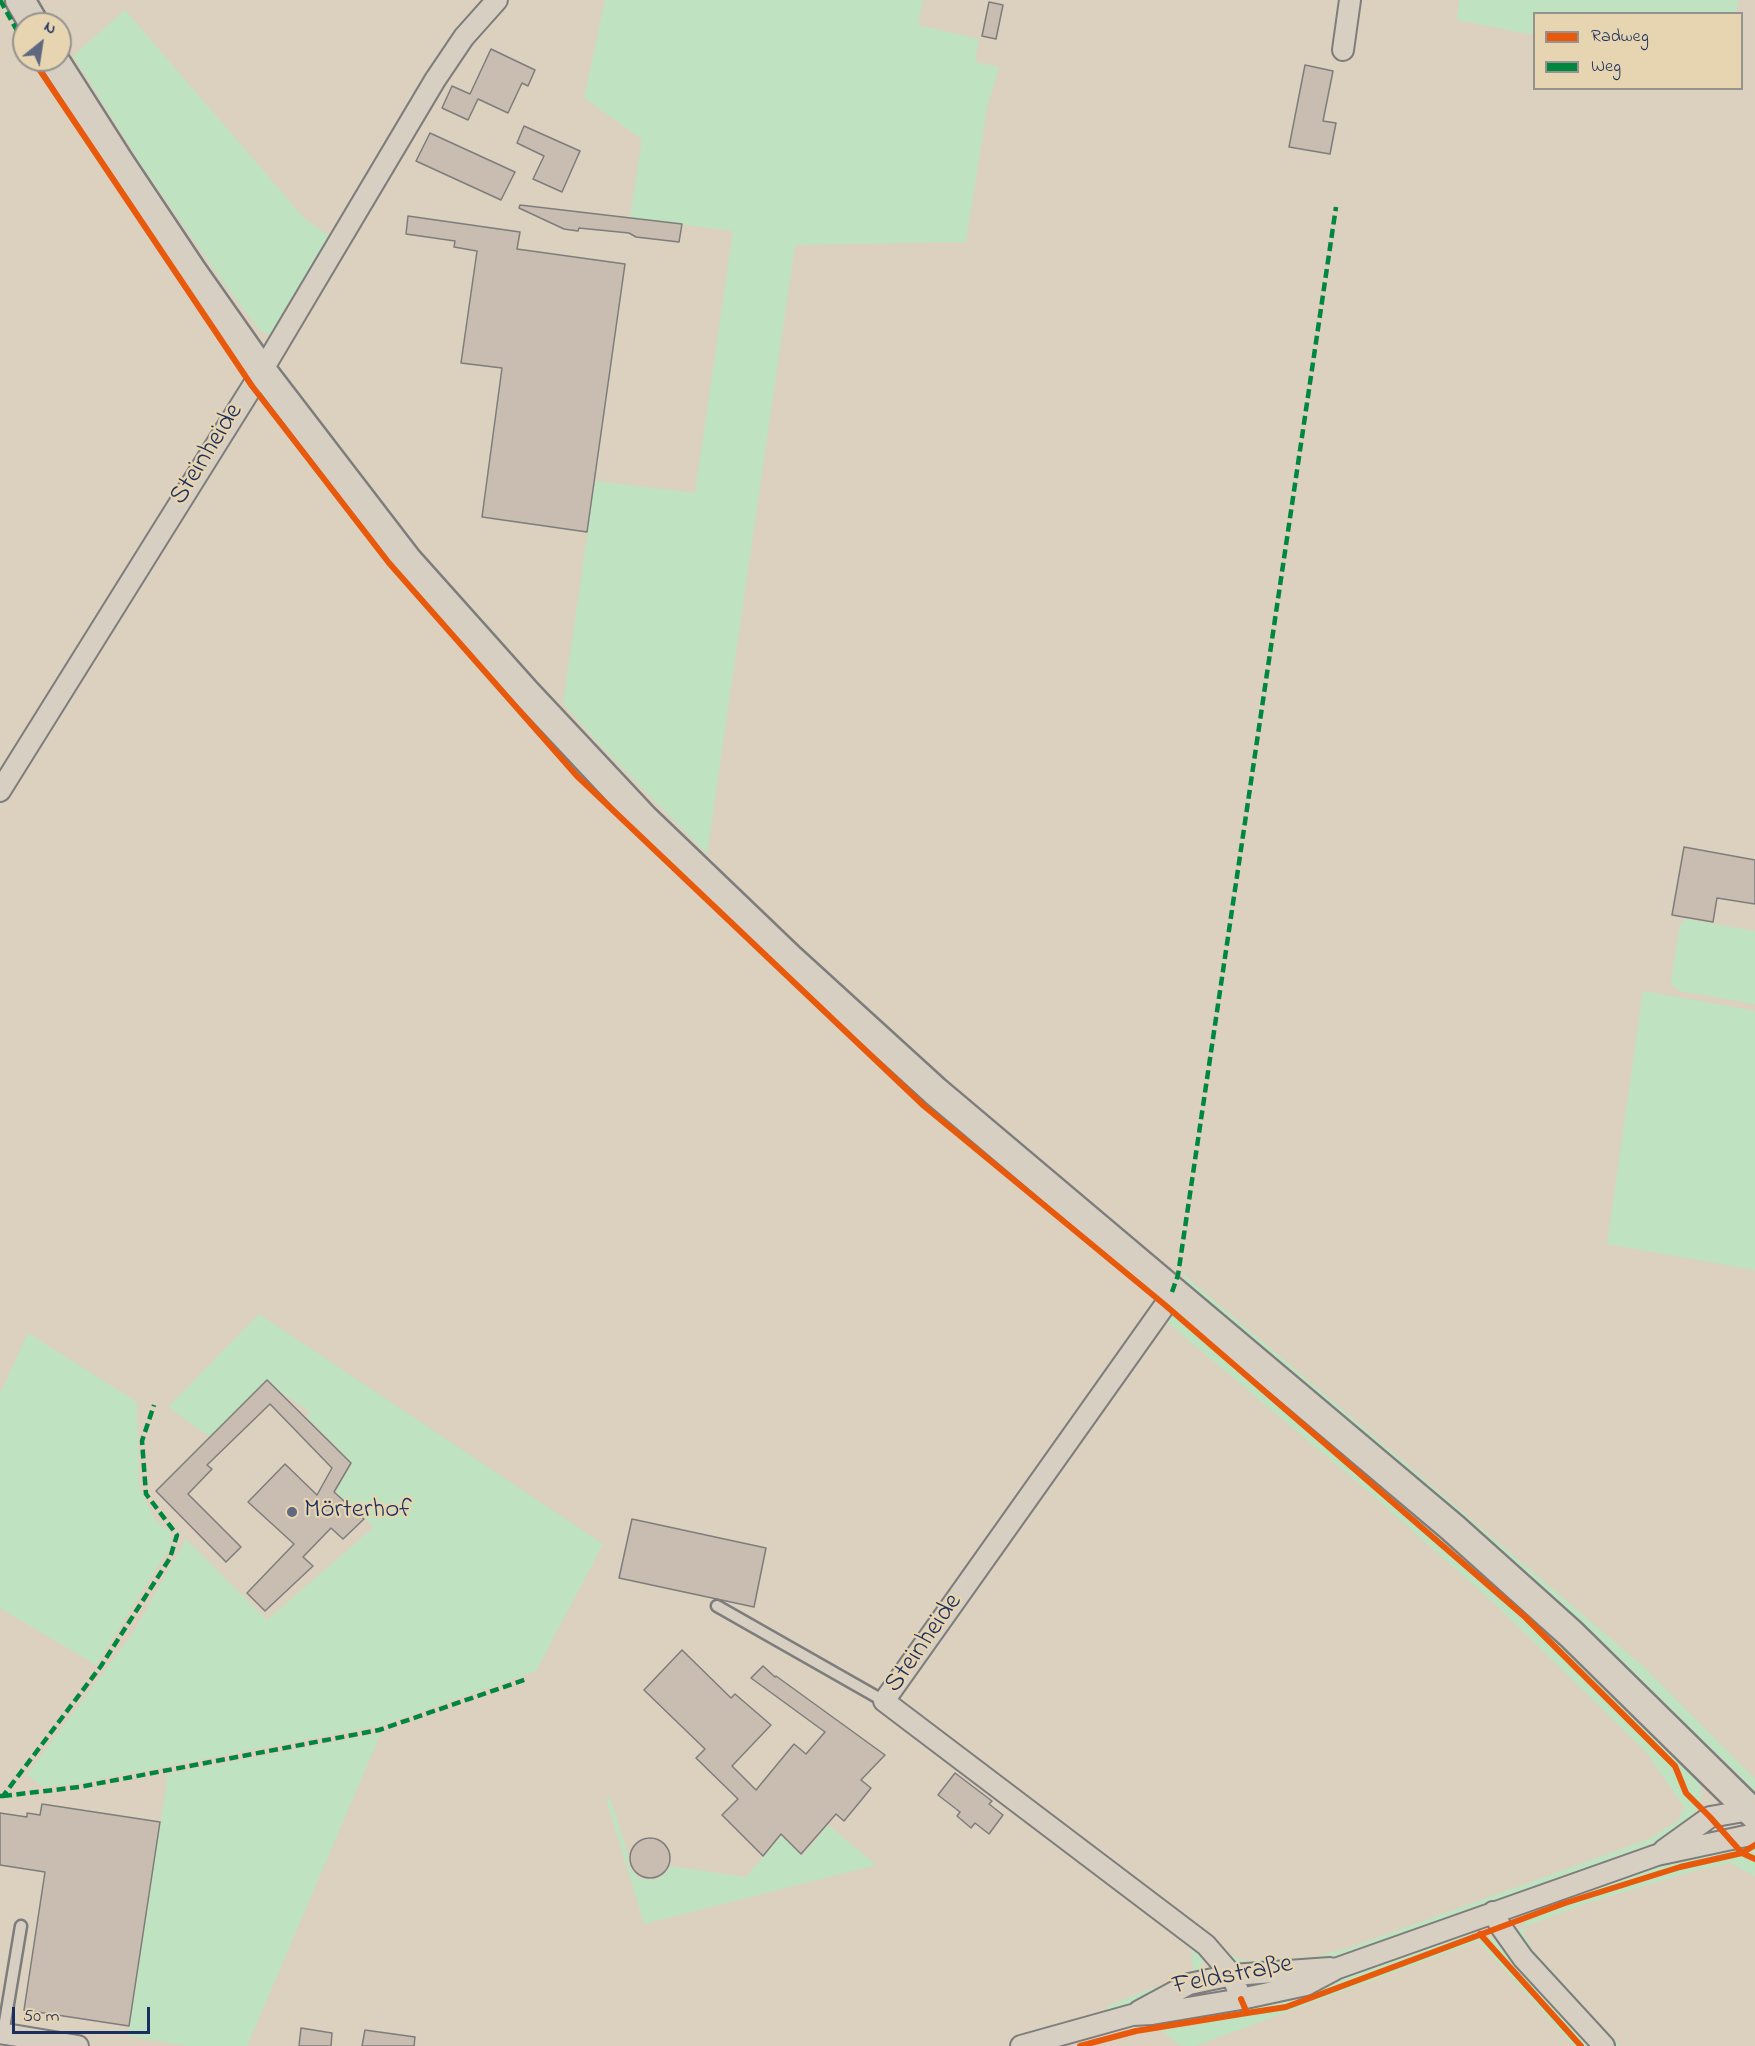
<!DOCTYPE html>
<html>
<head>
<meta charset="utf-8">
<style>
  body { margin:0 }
  #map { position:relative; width:1755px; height:2046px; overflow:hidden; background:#dbd1be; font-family:"Indie Flower",sans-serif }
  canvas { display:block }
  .legend { position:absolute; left:1533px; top:12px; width:210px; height:78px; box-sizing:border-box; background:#e7d5b2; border:2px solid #959390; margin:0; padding:8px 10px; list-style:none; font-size:18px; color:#1b2f5e }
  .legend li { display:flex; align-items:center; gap:12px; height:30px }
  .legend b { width:30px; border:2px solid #959390 }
  .north { position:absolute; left:12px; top:12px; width:60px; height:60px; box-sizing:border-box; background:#e7d5b2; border:2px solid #959390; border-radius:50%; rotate:30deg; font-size:16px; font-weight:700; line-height:24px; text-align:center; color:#1b2f5e }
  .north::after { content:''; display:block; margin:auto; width:21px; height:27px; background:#5e6880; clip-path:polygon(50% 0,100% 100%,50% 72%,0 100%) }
  .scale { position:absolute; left:12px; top:2007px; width:138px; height:27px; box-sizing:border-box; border:3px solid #1b2f5e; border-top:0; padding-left:8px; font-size:18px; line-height:21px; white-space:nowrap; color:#1b2f5e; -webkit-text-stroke:4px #e7d5b2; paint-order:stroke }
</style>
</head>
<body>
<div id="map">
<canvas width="1755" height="2046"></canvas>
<ul class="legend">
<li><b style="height:8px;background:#e8590c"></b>Radweg</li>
<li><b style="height:8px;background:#00873e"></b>Weg</li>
</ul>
<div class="north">N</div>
<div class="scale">50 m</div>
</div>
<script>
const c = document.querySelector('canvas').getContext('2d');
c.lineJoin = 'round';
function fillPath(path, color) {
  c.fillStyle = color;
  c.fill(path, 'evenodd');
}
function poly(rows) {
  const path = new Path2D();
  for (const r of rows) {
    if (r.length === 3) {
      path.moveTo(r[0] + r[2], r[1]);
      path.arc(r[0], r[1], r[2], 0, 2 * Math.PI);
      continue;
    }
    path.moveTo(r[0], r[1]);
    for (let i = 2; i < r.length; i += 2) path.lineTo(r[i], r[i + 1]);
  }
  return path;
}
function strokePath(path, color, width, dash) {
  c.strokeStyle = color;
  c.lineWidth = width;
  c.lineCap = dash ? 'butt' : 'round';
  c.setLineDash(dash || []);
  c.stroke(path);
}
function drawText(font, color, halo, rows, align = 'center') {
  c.font = font + ' "Indie Flower",sans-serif';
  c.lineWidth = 4.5;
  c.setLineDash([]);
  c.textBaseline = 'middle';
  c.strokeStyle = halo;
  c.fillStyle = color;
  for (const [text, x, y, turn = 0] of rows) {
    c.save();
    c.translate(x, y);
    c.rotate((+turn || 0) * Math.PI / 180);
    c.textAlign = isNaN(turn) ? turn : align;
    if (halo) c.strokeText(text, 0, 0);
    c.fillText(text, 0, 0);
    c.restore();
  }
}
fillPath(poly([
  [605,0,923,0,918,25,979,39,975,62,999,67,987,108,966,242,795,245,707,854,599,744,563,704,595,481,695,493,733,231,630,218,642,139,584,98],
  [1459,0,1739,0,1736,13,1534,14,1534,35,1457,20],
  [125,10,304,218,331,237,277,330,269,334,261,332,223,282,145,170,73,56],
  [1686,919,1755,931,1755,1004,1680,991,1672,986,1671,980,1680,925],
  [1643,991,1755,1011,1755,1270,1607,1244],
  [1183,1274,1643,1666,1755,1779,1755,1791,1622,1662,1436,1498,1187,1288],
  [1176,1308,1514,1591,1692,1771,1701,1788,1701,1805,1685,1824,1654,1843,1332,1962,1256,1967,1235,1963,1192,1929,1194,1926,1233,1956,1245,1961,1314,1957,1349,1948,1649,1839,1679,1820,1684,1807,1647,1753,1495,1604,1369,1492,1162,1318],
  [259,1314,603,1544,536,1671,382,1725,78,1783,43,1787,27,1775,133,1633,186,1539,267,1620,374,1527,336,1492,352,1463,306,1416,310,1412,281,1392,268,1379,210,1437,168,1407],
  [28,1333,137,1402,139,1487,155,1520,171,1533,171,1545,96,1665,0,1608,0,1394],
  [381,1733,247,2046,188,2046,128,2036,168,1774],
  [610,1798,628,1854,629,1867,639,1878,654,1880,663,1876,670,1866,746,1877,781,1836,802,1856,828,1825,876,1865,644,1924,606,1799],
  [1747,1845,1755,1847,1755,1876,1731,1863,1697,1870,1587,1903,1524,1927,1524,1934,1531,1948,1620,2046,1614,2046,1527,1952,1519,1938,1519,1929,1524,1927,1526,1913,1540,1904,1649,1869],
  [1472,1925,1478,1940,1492,1937,1593,2046,1574,2046,1478,1941,1195,2046,1181,2046,1161,2030,1199,2025,1198,2014],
  [1191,1941,1203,1957,1202,1972,1194,1978,1109,2014,1106,2007,1193,1972]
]), '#bfe3c0');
const building = poly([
  [989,2,1003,5,996,39,982,36,989,2],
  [491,49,535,70,528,86,522,83,508,113,478,99,468,120,442,108,452,86,470,94,491,49],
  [1305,65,1333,71,1323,121,1336,123,1330,154,1289,147,1305,65],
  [524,126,580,151,562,192,533,179,544,156,517,143,524,126],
  [430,133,515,172,501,200,416,161,430,133],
  [520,205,682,224,679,242,636,237,629,233,579,228,578,231,564,229,519,208,520,205],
  [408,216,520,232,517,249,625,264,587,532,482,517,502,368,461,363,477,251,454,247,455,241,406,234,408,216],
  [1684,847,1755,860,1755,904,1717,898,1713,922,1672,915,1684,847],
  [267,1380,351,1463,334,1492,364,1519,343,1539,331,1528,303,1557,313,1566,265,1611,247,1593,294,1544,248,1502,285,1464,317,1495,332,1468,270,1404,207,1465,212,1469,188,1494,241,1547,226,1562,156,1491,267,1380],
  [632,1519,766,1548,754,1607,619,1578,632,1519],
  [682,1650,731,1698,735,1694,771,1725,732,1766,756,1790,794,1744,806,1754,825,1732,751,1678,763,1666,775,1677,776,1676,885,1755,861,1780,871,1788,863,1798,844,1821,836,1814,801,1854,781,1834,763,1856,722,1815,738,1799,696,1758,705,1749,644,1690,682,1650],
  [955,1773,992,1801,989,1804,1003,1815,989,1834,975,1823,971,1828,957,1816,960,1812,938,1795,955,1773],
  [42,1804,160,1822,129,2026,24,2010,45,1872,0,1865,0,1813,27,1817,27,1813,40,1815,42,1804],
  [650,1858,20],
  [301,2028,332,2033,331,2046,299,2046,301,2028],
  [365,2030,415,2037,414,2046,362,2046,365,2030]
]);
fillPath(building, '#c9bcb1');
strokePath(building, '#7e7d7d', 1.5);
const lane = poly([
  [717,1606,884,1701],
  [3,2034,21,1926]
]);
const street = poly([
  [1343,50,1350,0],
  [0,791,262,371,435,80,464,37,497,0],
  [1172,1292,1165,1305,884,1701,1206,1945,1232,1975,1241,1999],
  [1664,1850,1710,1817,1750,1810],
  [1493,1912,1501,1927,1523,1958,1604,2046],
  [1139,2011,1189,1984,1232,1975,1330,1968],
  [0,2033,78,2046],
  [1021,2046,1132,2015,1152,2014,1241,1999,1306,1985,1338,1968,1657,1855,1755,1834]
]);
const secondary = poly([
  [20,0,34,24],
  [54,60,119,162,191,270,262,371,407,560,525,692,644,819,789,958,935,1091,1453,1528,1571,1634,1755,1815]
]);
strokePath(lane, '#7e7d7d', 15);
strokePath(street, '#7e7d7d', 24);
strokePath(secondary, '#7e7d7d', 33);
strokePath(lane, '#d7cfc2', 10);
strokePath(street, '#d7cfc2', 20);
strokePath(secondary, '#d7cfc2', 28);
strokePath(poly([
  [0,0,24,43],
  [1172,1292,1178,1275,1336,207],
  [0,1796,3,1796,101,1666,170,1558,177,1535,146,1494,142,1441,154,1405],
  [3,1796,79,1787,379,1730,527,1679]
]), '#00873e', 4.5, [9, 4.5]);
strokePath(poly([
  [33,60,252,386,389,563,577,776,924,1106,1165,1305,1525,1617,1675,1766,1686,1793,1710,1817,1742,1853,1755,1859],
  [1480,1934,1581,2046],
  [1241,1999,1247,2013,1286,2007,1565,1903,1680,1867,1742,1853,1755,1845],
  [1080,2046,1136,2031,1247,2013]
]), '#e8590c', 6);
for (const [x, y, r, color] of [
  [292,1512,6,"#5e6880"]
]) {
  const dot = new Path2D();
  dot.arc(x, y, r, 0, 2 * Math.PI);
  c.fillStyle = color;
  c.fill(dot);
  strokePath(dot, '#e7d5b2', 2);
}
drawText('27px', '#1b2f5e', '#e7d5b2', [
  ["Steinheide",208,455,-58],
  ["Steinheide",925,1644,-55],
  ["Feldstraße",1233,1977,-11]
]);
drawText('27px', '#1b2f5e', '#e7d5b2', [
  ["Mörterhof",304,1512]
], 'left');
</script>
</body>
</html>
